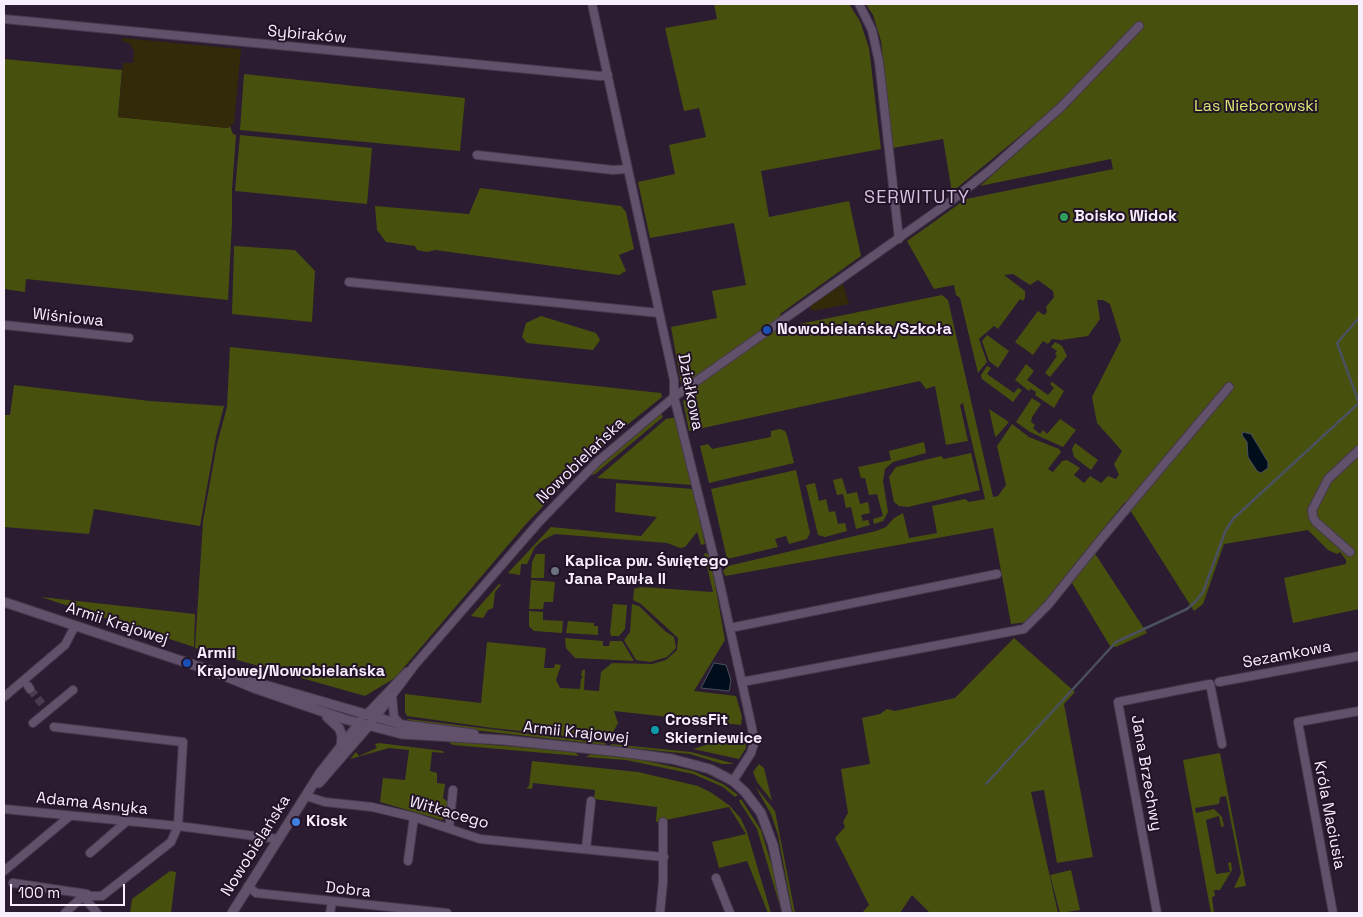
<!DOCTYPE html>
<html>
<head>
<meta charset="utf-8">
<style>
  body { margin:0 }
  #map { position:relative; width:1363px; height:917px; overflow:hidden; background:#2b1c32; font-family:"Space Grotesk",sans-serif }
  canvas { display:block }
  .frame { position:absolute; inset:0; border:5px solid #f8eefd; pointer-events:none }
  .scale { position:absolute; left:10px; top:884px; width:115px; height:22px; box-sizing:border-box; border:2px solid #f8eefd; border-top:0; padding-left:6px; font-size:15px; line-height:18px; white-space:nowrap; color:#f8eefd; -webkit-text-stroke:4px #221328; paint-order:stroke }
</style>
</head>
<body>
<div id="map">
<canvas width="1363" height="917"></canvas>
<div class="frame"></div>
<div class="scale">100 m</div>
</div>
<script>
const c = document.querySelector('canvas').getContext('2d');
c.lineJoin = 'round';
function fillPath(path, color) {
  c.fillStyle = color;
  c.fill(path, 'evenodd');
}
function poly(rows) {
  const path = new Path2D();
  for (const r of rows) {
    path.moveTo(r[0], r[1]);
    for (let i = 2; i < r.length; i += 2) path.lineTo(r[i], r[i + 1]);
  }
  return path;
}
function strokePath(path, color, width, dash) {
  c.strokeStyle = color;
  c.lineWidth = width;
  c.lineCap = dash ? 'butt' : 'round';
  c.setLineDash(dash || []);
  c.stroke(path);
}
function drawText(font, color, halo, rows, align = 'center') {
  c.font = font + ' "Space Grotesk",sans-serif';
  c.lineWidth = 4;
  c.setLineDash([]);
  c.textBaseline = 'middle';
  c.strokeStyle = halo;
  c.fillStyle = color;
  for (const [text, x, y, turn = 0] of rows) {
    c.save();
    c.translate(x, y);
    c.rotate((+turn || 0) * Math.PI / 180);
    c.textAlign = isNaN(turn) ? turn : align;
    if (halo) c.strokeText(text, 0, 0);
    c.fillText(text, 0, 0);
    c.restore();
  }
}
fillPath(poly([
  [714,4,849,4,860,21,869,48,881,149,761,171,769,217,849,201,861,256,780,314,785,327,942,295,948,300,993,497,998,496,1006,485,997,446,1012,424,1029,437,1059,449,1061,452,1048,469,1053,472,1062,461,1067,460,1080,468,1074,475,1084,483,1090,476,1101,483,1108,476,1116,479,1119,475,1114,464,1122,451,1097,423,1092,397,1121,340,1110,304,1103,300,1097,300,1100,319,1088,336,1061,340,1052,339,1048,344,1043,341,1033,355,1015,342,1038,311,1044,315,1047,312,1046,307,1054,297,1053,291,1038,280,1030,285,1013,274,1004,275,1025,291,1025,298,1023,301,1020,299,998,329,994,326,979,339,987,362,978,373,960,298,956,295,954,285,934,289,907,241,966,199,1113,169,1111,159,980,186,1071,104,1053,109,952,192,943,139,893,148,881,41,873,15,866,4,1359,4,1359,609,1293,623,1284,578,1346,564,1346,560,1340,552,1337,554,1328,550,1308,530,1224,544,1203,604,1194,611,1125,502,1028,622,1011,624,993,528,725,576,723,571,728,566,876,531,886,527,894,518,903,513,909,538,937,533,932,506,965,499,969,502,985,499,963,403,960,405,968,441,946,445,935,386,926,389,920,381,689,431,683,401,697,391,681,383,671,327,717,318,712,291,746,285,734,223,650,238,638,182,675,174,669,145,706,137,699,108,684,111,665,28,717,19],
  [4,59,122,70,118,117,228,128,230,126,233,134,236,135,232,190,232,222,228,300,26,279,25,292,4,289],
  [244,74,465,98,460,151,240,130],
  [240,135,372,148,367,204,235,191],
  [480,188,621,206,626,212,634,249,619,255,626,271,619,275,435,250,427,252,417,250,415,246,386,242,377,230,375,206,469,214],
  [234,246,295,250,315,271,312,322,232,314],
  [541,316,596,333,600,340,593,350,527,343,522,337,526,323],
  [987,335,1009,351,998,368,989,361,982,341],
  [1055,342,1062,346,1067,356,1050,377,1045,373,1057,356,1055,354,1057,351,1051,347],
  [230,347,661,393,662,397,622,429,579,469,526,524,395,678,365,696,195,648,203,521,217,444,227,407],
  [1026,364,1034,371,1027,380,1048,395,1054,388,1050,384,1052,382,1064,391,1054,408,1035,395,1036,392,1031,389,1029,391,1015,380],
  [987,366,991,368,987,374,1014,393,1018,388,1022,390,1013,402,982,379,981,375],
  [14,385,150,401,224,406,216,437,200,526,94,509,89,534,4,527,4,415,10,415],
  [1032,398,1041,404,1032,417,1031,422,1035,425,1033,428,1040,434,1043,430,1047,434,1060,419,1076,430,1063,447,1030,432,1016,422],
  [989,409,1009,422,996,437,995,436],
  [661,413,663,417,595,474,588,476],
  [677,417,692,485,597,478,666,419],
  [780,429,785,431,787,435,794,463,709,483,700,446,708,444,712,449,771,437,771,431],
  [924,442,926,453,893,462,885,469,883,481,888,512,883,521,874,524,873,519,883,516,877,494,869,495,865,478,861,478,858,467,891,460,889,451],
  [1075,443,1098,460,1091,470,1074,457,1072,449],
  [971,453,980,490,908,507,899,506,894,502,889,477,896,467,941,456,944,459],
  [796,470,810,533,807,539,789,544,786,536,775,539,778,547,727,559,711,489],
  [842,478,847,494,857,492,860,504,868,502,870,513,861,515,863,521,868,520,870,525,856,529,851,507,846,508,843,494,837,495,833,480],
  [616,483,693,489,705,544,701,545,697,532,685,547,680,548,667,543,555,534,543,540,535,547,527,564,521,564,520,575,508,573,551,527,641,536,657,517,615,512],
  [815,483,819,501,826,499,829,512,835,511,838,524,845,523,847,531,825,537,818,535,806,485],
  [1094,552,1147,633,1116,647,1110,646,1072,583],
  [706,553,710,556,725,640,694,691,736,696,742,717,741,725,614,711,618,723,613,732,612,741,493,728,407,716,405,712,405,694,481,703,487,642,546,648,544,668,554,668,555,664,561,665,556,680,560,688,580,689,581,679,583,677,581,676,582,670,585,670,584,690,599,691,601,672,612,663,652,664,666,660,677,650,678,638,641,604,633,600,634,589,641,587,713,592,704,554],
  [536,554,545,554,544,578,531,578,532,562],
  [531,580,555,582,553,602,544,602,543,609,529,609],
  [499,584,501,585,495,592,493,608,488,610,483,618,471,616],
  [41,597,195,614,194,647],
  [613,604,627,605,625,629,619,636,611,636,610,632],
  [632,604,639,606,665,631,674,637,676,648,667,657,650,662,636,660,624,640,630,632],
  [529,611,543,612,543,620,563,621,562,633,534,631,529,626],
  [568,621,594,623,594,626,598,626,598,635,566,633],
  [565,638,603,641,603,646,609,646,610,641,622,641,634,661,575,658,566,648],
  [1014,638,1075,692,1064,704,1093,857,1057,863,1044,790,1031,792,1058,913,930,913,912,895,900,913,862,913,869,905,835,838,845,827,843,822,848,813,841,769,870,764,862,718,880,714,887,709,895,711,955,698],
  [408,719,605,743,606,745,482,731,407,720],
  [744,733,746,748,739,759,693,749],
  [447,741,575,752,579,756,453,745],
  [379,743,443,751,444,753,432,752,430,771,437,773,437,783,445,784,443,798,448,802,446,818,442,820,380,802,383,778,405,780,409,750,389,748,350,759,356,752,359,756,377,748,375,744],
  [611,744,691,752,735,764,722,764,690,754,611,746],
  [1220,753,1246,886,1234,888,1241,873,1226,796,1220,797,1219,804,1195,808,1196,813,1214,809,1222,817,1224,826,1221,827,1219,816,1206,820,1216,874,1230,872,1228,863,1231,862,1232,870,1220,890,1214,890,1215,896,1212,897,1214,913,1211,913,1183,760],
  [591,754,637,759,693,771,723,784,738,795,735,797,723,787,693,774,626,760,586,757],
  [532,761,638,772,698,786,712,793,730,806,741,819,747,832,771,913,768,913,747,861,719,868,712,842,746,834,729,807,656,822,657,807,594,799,595,790,533,783,532,789,526,788,529,786],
  [759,764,764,768,772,801,757,782,753,772],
  [755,786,775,811,795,913,793,913,791,905,778,835,771,814],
  [741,799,761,830,777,883,782,913,757,829,739,801],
  [1071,870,1080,910,1060,913,1050,875],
  [170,871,176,872,171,913,130,913,132,899]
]), '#48500e');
fillPath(poly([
  [122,38,241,49,234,123,228,128,118,117,123,63,133,63,134,51,130,44,122,41],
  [843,284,849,304,812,311,810,306]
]), '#322a09');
const water = poly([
  [1243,432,1251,434,1268,462,1268,468,1261,473,1257,471,1248,457,1247,442,1242,435,1243,432],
  [714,663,726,665,731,680,729,691,701,688,714,663]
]);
fillPath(water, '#000d1b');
strokePath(water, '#4a505f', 1);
strokePath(poly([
  [986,784,1116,642,1187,609,1196,601,1203,592,1225,532,1233,519,1359,403,1337,343,1359,318]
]), '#4a505f', 2.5);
strokePath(poly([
  [30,689,42,704]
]), '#4a3c50', 8, [8, 4]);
const minor = poly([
  [592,4,674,380,674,397,716,566,752,728,754,743,751,753,733,781],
  [859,4,872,30,879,62,899,239],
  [4,19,600,76,608,75],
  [477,155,613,170,627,169],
  [349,282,659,313],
  [4,325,129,338],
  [1350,552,1316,522,1313,517,1312,510,1328,479,1359,450],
  [730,628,997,574],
  [742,682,1024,629,1048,605,1102,538,1229,387],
  [1219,682,1359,656],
  [28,686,30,689],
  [392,696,394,717,400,724],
  [4,697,65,645,75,626],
  [366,715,407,672],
  [375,718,414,666,540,521,597,462,674,397,951,201,989,171,1061,107,1139,26],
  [33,723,73,690],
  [54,727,183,742,178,826,171,842,102,896,83,896],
  [306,796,325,802,372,807,414,817,480,839,664,857],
  [4,809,178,826,278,839],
  [449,828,453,790],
  [586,849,591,801],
  [90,853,127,821],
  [408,861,414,817],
  [4,871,70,816],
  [716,878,730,913],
  [13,883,87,894],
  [248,886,256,893,447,913],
  [83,896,97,913],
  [65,913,83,896],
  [330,913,332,902],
  [660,913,663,882,663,822],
  [1157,913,1118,702,1210,684,1222,744],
  [1333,913,1298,722,1359,711]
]);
const tertiary = poly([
  [4,602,224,675],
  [220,674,254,688,344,719,402,734,504,740,621,752,672,759,710,769,733,781,745,792,761,813,773,845,787,913],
  [244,679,403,725,474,734],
  [327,717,339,728,342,736,341,747],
  [319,783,371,723],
  [232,913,320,773,361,721]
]);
strokePath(minor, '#46394c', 10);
strokePath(tertiary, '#46394c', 11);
strokePath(minor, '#62516a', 8);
strokePath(tertiary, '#62516a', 9);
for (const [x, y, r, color] of [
  [1064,217,5,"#2e9e5b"],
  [767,330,5,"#1a4fb4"],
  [555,571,5,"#6b7280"],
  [187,663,5,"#1a4fb4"],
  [655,730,5,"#0f9aa8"],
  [296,822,5,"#3f7fe0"]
]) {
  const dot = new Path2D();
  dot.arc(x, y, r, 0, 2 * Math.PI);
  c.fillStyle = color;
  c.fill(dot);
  strokePath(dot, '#221328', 2);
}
drawText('16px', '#f8eefd', '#221328', [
  ["Sybiraków",307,35,5],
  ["Wiśniowa",68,318,6],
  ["Działkowa",690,392,79],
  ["Nowobielańska",581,461,-44],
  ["Armii Krajowej",117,624,18],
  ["Sezamkowa",1287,655,-11],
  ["Armii Krajowej",576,733,6],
  ["Jana Brzechwy",1146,773,80],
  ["Adama Asnyka",92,804,6],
  ["Witkacego",449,813,16],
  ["Króla Maciusia",1329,815,79],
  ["Nowobielańska",256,846,-58],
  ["Dobra",348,890,6]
]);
drawText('16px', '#d7e876', '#221328', [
  ["Las Nieborowski",1256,107]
]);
drawText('bold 16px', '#f8eefd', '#221328', [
  ["Boisko Widok",1074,217],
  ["Nowobielańska/Szkoła",777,330],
  ["Kaplica pw. Świętego",565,562],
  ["Jana Pawła II",565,580],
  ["Armii",197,654],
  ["Krajowej/Nowobielańska",197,672],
  ["CrossFit",665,721],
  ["Skierniewice",665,739],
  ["Kiosk",306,822]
], 'left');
c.letterSpacing = '1px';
drawText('18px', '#d5c2df', '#221328', [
  ["SERWITUTY",917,198]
]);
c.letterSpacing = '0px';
</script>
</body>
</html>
